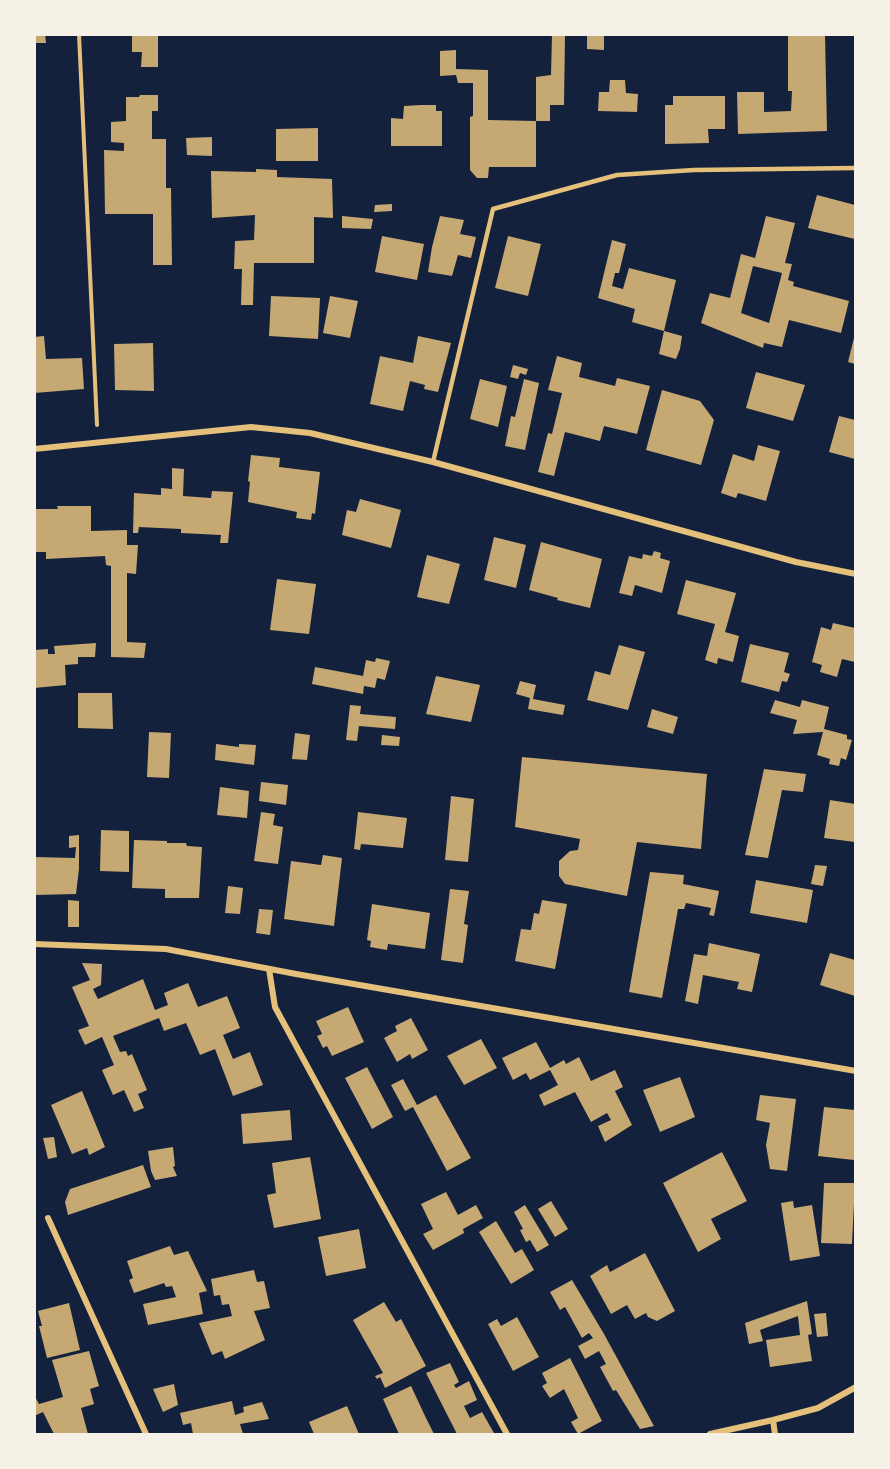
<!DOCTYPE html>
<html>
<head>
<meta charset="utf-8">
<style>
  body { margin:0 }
  #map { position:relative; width:890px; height:1469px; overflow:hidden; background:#14213d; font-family:Jost,sans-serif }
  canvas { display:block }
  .frame { position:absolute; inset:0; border:36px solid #f6f1e7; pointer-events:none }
</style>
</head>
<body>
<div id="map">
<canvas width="890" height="1469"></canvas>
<div class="frame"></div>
</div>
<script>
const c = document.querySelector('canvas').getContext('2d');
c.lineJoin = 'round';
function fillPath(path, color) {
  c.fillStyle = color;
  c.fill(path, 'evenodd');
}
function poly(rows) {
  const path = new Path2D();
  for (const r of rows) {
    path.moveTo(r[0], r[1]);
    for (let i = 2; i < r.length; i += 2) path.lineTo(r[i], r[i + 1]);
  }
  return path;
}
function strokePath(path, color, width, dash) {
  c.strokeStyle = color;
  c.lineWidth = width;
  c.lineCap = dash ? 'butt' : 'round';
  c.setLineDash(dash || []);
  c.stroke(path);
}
fillPath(poly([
  [34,34,45,34,46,43,34,43],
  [132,34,158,34,158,67,141,67,142,52,132,52],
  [587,34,604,34,604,50,587,49],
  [788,34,825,34,827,131,738,134,737,92,764,92,764,112,791,111,792,91,788,91],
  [552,35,565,35,564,105,550,105,550,121,536,121,536,77,551,75],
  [456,50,456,69,488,70,488,120,536,121,536,167,489,167,488,178,477,178,470,170,470,117,473,116,473,83,458,83,456,75,440,76,440,51],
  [610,80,625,80,626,93,638,94,637,112,598,111,599,92,609,92],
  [140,95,158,95,158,111,152,111,152,139,166,139,166,188,171,188,172,265,153,265,153,214,105,214,104,150,124,151,124,143,111,142,111,122,126,121,126,97,139,97],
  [673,96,725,96,725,129,708,129,709,143,665,144,665,105,673,105],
  [421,105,436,105,436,111,442,111,442,146,391,146,391,118,403,119,404,106],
  [318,128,318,161,276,161,276,129],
  [212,137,212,156,187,155,186,138],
  [256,169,277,170,277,177,332,179,333,216,333,218,314,217,314,263,254,263,253,305,241,305,242,269,234,269,235,241,254,240,255,215,212,218,211,171,256,172],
  [817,195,855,205,855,239,808,228],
  [392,204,392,211,374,212,375,205],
  [342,216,373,219,371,229,342,228],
  [440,216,464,220,460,234,476,237,471,258,458,255,452,276,428,272,432,247],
  [766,216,795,223,785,263,792,264,788,280,794,282,793,286,849,301,841,333,789,320,782,347,764,343,763,348,701,323,710,293,730,298,741,254,755,258],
  [753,266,782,273,769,323,741,313],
  [382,236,424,244,417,280,375,272],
  [508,236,541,244,528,296,495,288],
  [612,240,626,244,619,273,615,273,612,286,623,289,629,268,676,280,664,331,632,322,635,309,598,298],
  [271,296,320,298,318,339,269,336],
  [330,296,358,301,350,338,323,333],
  [664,331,682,336,680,349,676,359,659,354],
  [855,334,855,364,848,362],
  [44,336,46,359,82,358,84,389,34,393,34,337],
  [418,336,451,343,438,392,424,389,425,385,410,381,403,411,370,404,380,356,413,363],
  [153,343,154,391,115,390,114,344],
  [557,356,582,363,579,377,615,386,617,378,650,386,637,434,604,426,600,441,565,432,554,476,538,472,548,433,552,434,562,393,548,390],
  [513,365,528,369,526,375,520,373,518,379,510,377],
  [756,372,805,385,793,421,746,408],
  [480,379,507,386,498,427,470,419],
  [524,379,539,383,525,450,505,446,511,416,515,417],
  [662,390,700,401,714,420,701,465,646,450],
  [839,416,855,420,855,459,829,452],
  [758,445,780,451,766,501,738,493,736,498,721,493,733,454,754,461],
  [251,455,280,458,279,467,320,472,315,514,312,513,311,520,296,518,297,512,248,502,250,482,248,481],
  [172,468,184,469,183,496,211,498,212,491,233,492,228,543,220,543,221,535,181,533,181,529,139,527,138,533,133,533,134,493,161,495,161,488,172,489],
  [360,499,401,510,391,548,342,535,347,510,356,512],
  [57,506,91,506,91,531,127,530,127,545,138,545,136,574,127,573,127,642,146,643,144,658,111,657,111,566,106,565,105,556,46,559,46,552,34,552,34,509,58,509],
  [494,537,526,545,516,588,484,580],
  [541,542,602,559,590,608,557,600,558,598,529,590],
  [654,551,661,553,660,558,670,561,662,593,635,585,632,596,619,593,629,556,642,559,643,554,652,556],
  [427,555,460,564,449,604,417,597],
  [277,579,316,584,309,634,270,630],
  [686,580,736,593,725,632,739,636,733,662,718,658,717,664,705,660,715,624,677,614],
  [833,623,855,628,855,662,842,659,837,677,820,672,822,665,812,662,821,627,831,630],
  [96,643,95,657,78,657,78,664,65,665,66,685,34,688,34,650,48,649,48,654,55,654,54,646],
  [750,644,789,653,784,672,790,674,787,682,782,681,779,692,741,682],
  [619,645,645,652,628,710,587,700,595,671,610,675],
  [376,658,390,661,385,680,377,678,375,688,364,686,363,694,312,684,315,667,363,676,366,660,375,662],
  [436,676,480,685,471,722,426,714],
  [520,681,536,685,533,699,565,705,563,715,528,709,530,698,516,694],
  [78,693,112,693,113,729,78,728],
  [775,700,800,707,802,700,829,707,824,729,847,735,847,739,852,740,846,760,841,758,839,766,829,764,830,759,817,755,823,732,793,734,797,720,770,713],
  [350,705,361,706,360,714,396,717,395,729,359,726,357,741,346,740],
  [652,709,678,717,673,734,647,727],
  [149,732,171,733,169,778,147,777],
  [295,733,310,735,307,760,292,759],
  [382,735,400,737,399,746,381,745],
  [216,744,239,747,239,744,256,745,254,765,215,760],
  [522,757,707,774,701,849,637,842,627,896,565,884,559,876,559,861,570,851,578,850,580,839,515,827],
  [764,769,806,774,803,792,782,790,768,858,745,855],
  [261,782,288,785,286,805,259,801],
  [220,787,249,791,247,818,217,815],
  [451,796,474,799,468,862,445,860],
  [830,800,855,804,855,842,824,838],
  [261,812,275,814,273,825,283,827,278,864,254,861],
  [358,812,407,818,403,848,361,844,360,850,354,849],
  [101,830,129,831,129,872,100,871],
  [79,835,79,869,76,894,34,895,34,857,75,858,76,847,69,848,69,836],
  [134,840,167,841,167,843,186,843,187,846,202,847,199,898,165,898,165,889,132,888],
  [323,855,342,858,334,926,284,919,291,861,321,865],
  [815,865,827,866,823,886,811,884],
  [650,872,684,875,683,884,719,891,714,916,709,915,711,908,686,903,684,909,678,909,662,998,629,992],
  [756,880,813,890,807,923,750,913],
  [228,886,243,888,240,914,225,913],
  [450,889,469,891,464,924,468,925,463,963,441,960],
  [68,900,79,901,79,927,68,927],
  [542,900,567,904,555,969,515,961,521,929,531,930,534,913,539,914],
  [372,904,430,913,425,949,388,944,387,950,370,947,371,941,367,940],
  [259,909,273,910,270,935,256,933],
  [709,943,760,954,752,992,737,989,739,982,703,975,698,1004,685,1001,694,954,707,956],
  [830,953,855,960,855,996,820,985],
  [82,963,102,964,101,985,93,989,98,999,143,979,155,1010,168,1005,164,993,188,983,198,1007,227,996,240,1028,223,1035,233,1059,250,1052,263,1085,233,1096,215,1049,200,1055,186,1023,164,1031,159,1018,113,1036,120,1052,126,1051,128,1056,132,1054,147,1090,138,1094,144,1108,134,1112,124,1090,113,1095,102,1070,114,1065,102,1037,85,1045,78,1030,89,1026,72,987,90,980],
  [348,1007,364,1042,332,1056,327,1046,323,1048,317,1036,322,1034,316,1021],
  [411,1018,428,1050,412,1059,410,1054,397,1062,384,1038,397,1031,395,1026],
  [481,1039,497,1068,464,1085,447,1056],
  [536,1042,550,1068,564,1060,566,1064,579,1057,591,1081,615,1070,623,1087,615,1091,632,1125,605,1142,598,1126,611,1120,607,1113,591,1122,575,1092,544,1106,539,1095,558,1085,550,1070,530,1080,526,1073,513,1080,502,1058],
  [367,1067,393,1117,372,1129,345,1078],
  [680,1077,695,1117,660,1132,643,1090],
  [403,1079,417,1105,436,1095,471,1158,447,1171,413,1107,405,1111,391,1085],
  [82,1091,105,1147,89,1155,87,1148,72,1154,51,1105],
  [760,1095,796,1099,787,1171,770,1169,766,1145,770,1123,756,1120],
  [824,1107,855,1110,854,1160,818,1156],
  [290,1110,292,1140,243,1144,241,1114],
  [54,1137,57,1157,48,1159,43,1138],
  [173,1147,175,1166,173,1167,177,1176,155,1180,151,1171,148,1151],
  [722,1152,747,1201,711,1219,721,1239,698,1252,663,1183],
  [310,1157,321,1219,274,1228,267,1195,276,1193,272,1163],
  [143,1165,151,1187,68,1215,65,1202,70,1189],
  [824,1183,855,1183,852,1244,821,1243],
  [446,1192,458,1215,476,1205,483,1218,463,1229,464,1233,433,1250,423,1234,433,1229,421,1204],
  [551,1201,568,1229,555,1237,538,1209],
  [793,1201,794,1208,812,1205,820,1256,790,1261,781,1203],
  [525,1205,549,1245,537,1252,530,1240,526,1242,520,1230,523,1229,514,1212],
  [496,1221,515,1253,522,1249,534,1270,511,1284,479,1232],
  [359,1229,366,1268,326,1276,318,1237],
  [170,1246,174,1255,188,1251,207,1291,199,1293,203,1314,148,1325,143,1304,176,1297,172,1286,166,1287,164,1283,134,1293,129,1280,133,1278,127,1261],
  [645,1253,675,1311,657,1321,648,1317,646,1313,635,1319,627,1305,611,1314,590,1276,607,1265,610,1272],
  [254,1270,257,1282,264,1281,270,1308,254,1311,265,1340,225,1359,222,1351,212,1355,199,1323,232,1316,229,1304,222,1305,220,1295,214,1296,211,1279],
  [572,1280,604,1334,654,1426,640,1429,616,1390,613,1391,600,1367,606,1364,599,1351,585,1359,578,1346,593,1338,589,1333,582,1338,565,1307,560,1310,550,1292],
  [807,1301,812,1334,808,1335,812,1361,770,1367,766,1340,800,1335,798,1316,760,1330,763,1341,749,1344,745,1323],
  [384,1302,396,1322,401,1319,426,1366,385,1388,380,1377,377,1379,375,1376,383,1373,353,1320],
  [69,1303,80,1350,47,1358,39,1326,42,1326,38,1311],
  [826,1313,828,1336,817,1337,814,1314],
  [517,1317,539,1357,513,1371,488,1324,497,1319,501,1326],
  [89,1351,99,1386,90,1389,94,1404,81,1408,88,1434,54,1434,43,1412,34,1416,34,1395,39,1404,63,1397,52,1360],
  [570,1358,602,1421,578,1434,571,1422,578,1418,564,1389,550,1398,542,1386,547,1383,542,1373],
  [450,1363,459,1382,454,1385,456,1388,469,1381,477,1400,464,1406,470,1418,482,1412,494,1433,457,1434,426,1373],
  [174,1384,178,1405,163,1412,153,1389],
  [411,1386,426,1418,434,1434,399,1434,383,1399],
  [232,1401,235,1415,244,1412,243,1407,262,1402,269,1419,240,1424,243,1434,193,1434,191,1423,183,1425,180,1413],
  [347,1406,359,1434,314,1434,309,1422]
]), '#c6a872');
strokePath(poly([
  [79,34,97,425]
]), '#e5c07b', 4);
strokePath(poly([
  [433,462,493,209,617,175,694,170,856,168]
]), '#e5c07b', 4.5);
strokePath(poly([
  [34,449,251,427,310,433,433,462,796,562,856,574],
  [34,944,166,949,296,974,856,1071],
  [269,969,275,1007,507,1434],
  [48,1218,146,1434],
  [710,1434,773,1420],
  [775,1434,773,1420,818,1408,856,1387]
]), '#e5c07b', 6);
</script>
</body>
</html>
